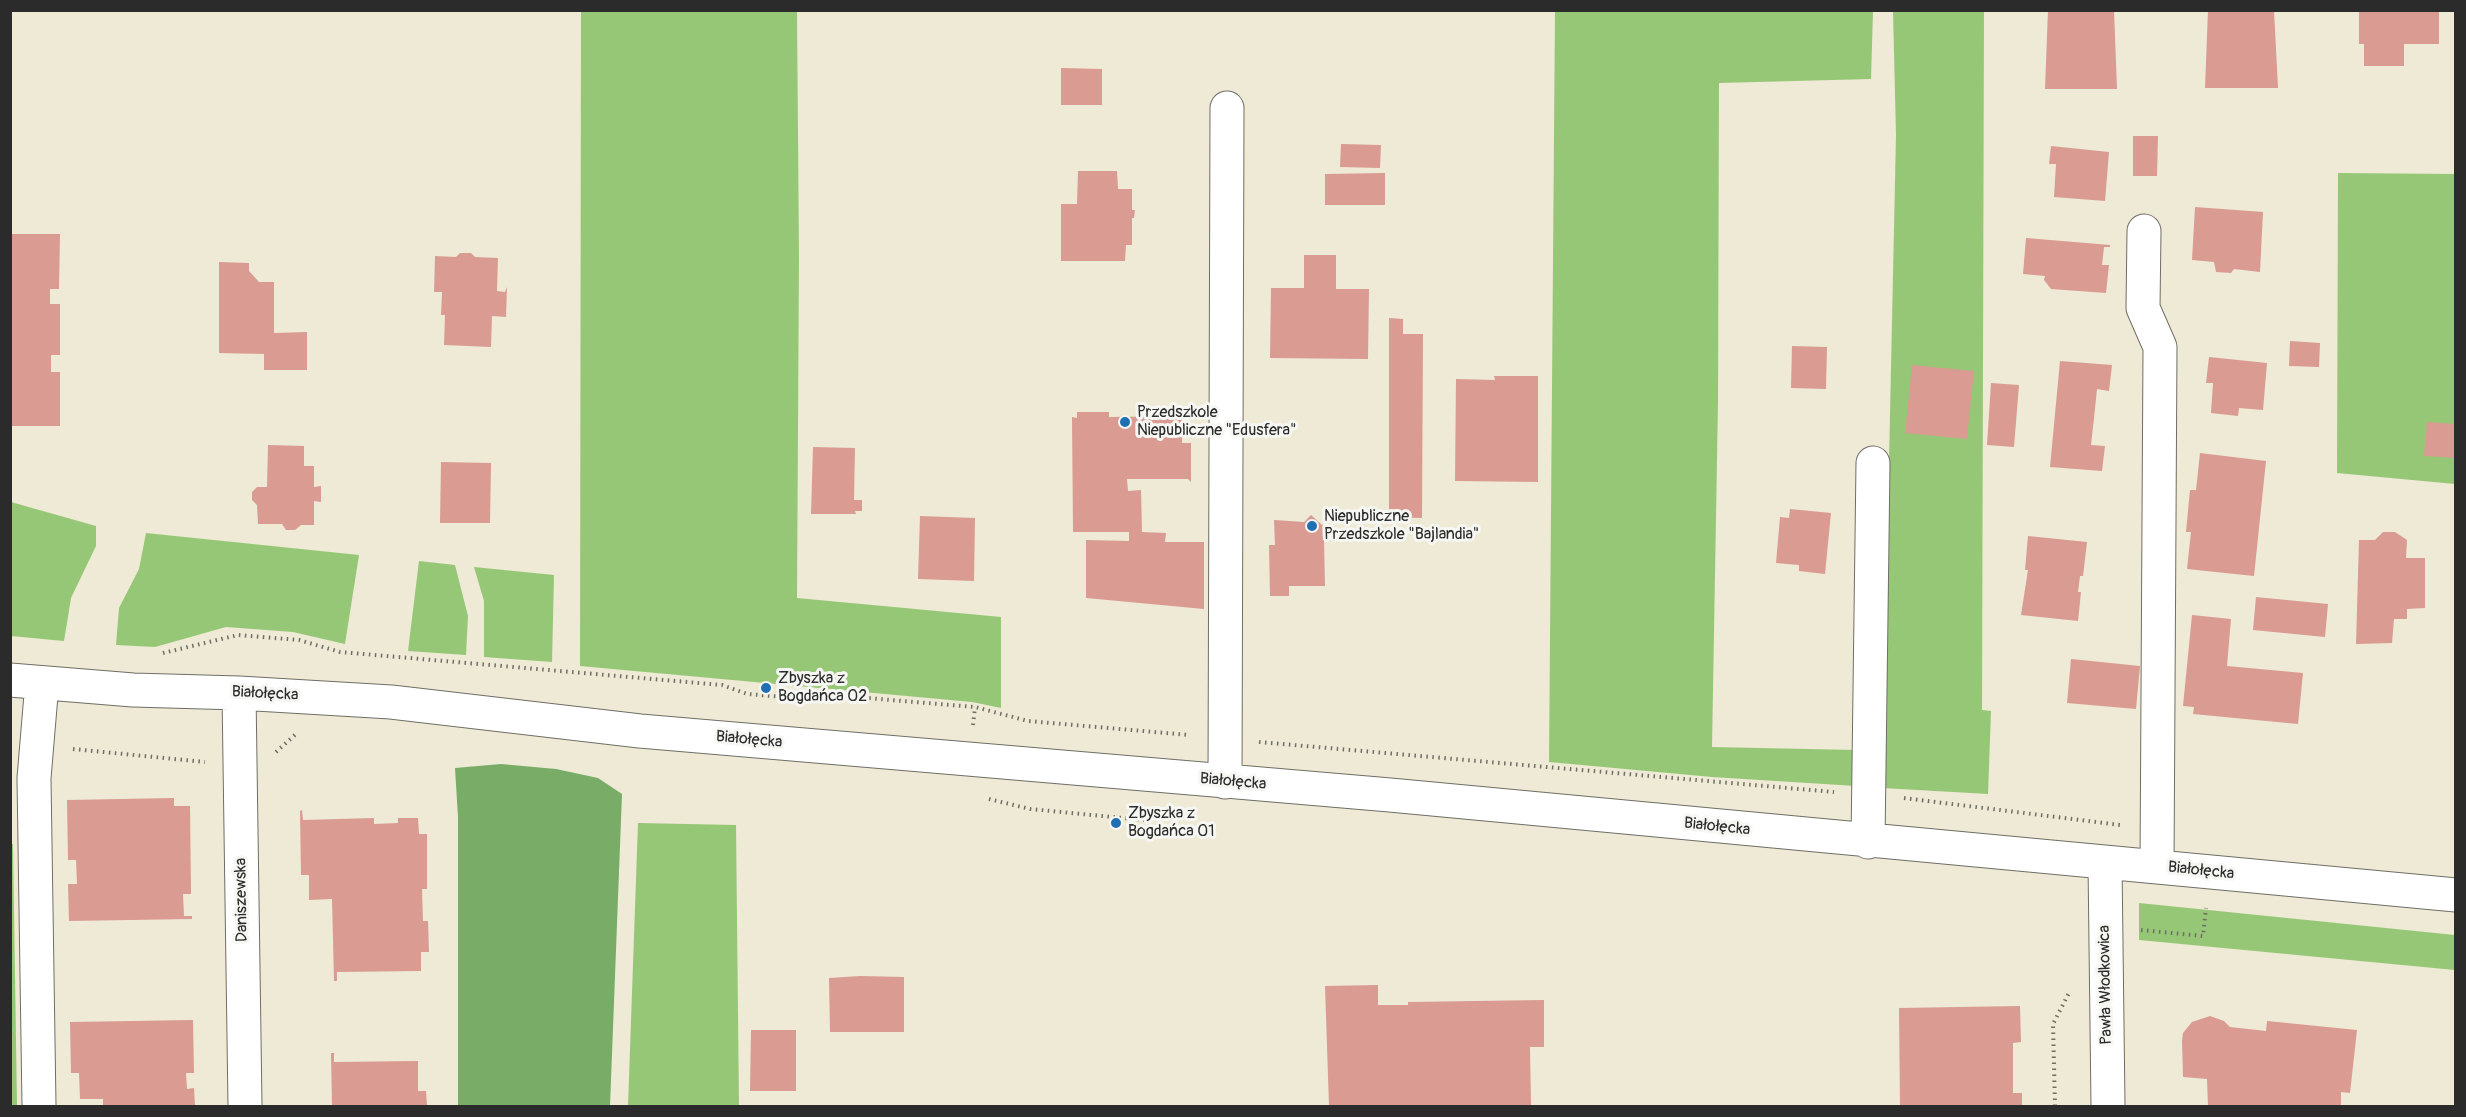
<!DOCTYPE html>
<html>
<head>
<meta charset="utf-8">
<style>
  body { margin:0 }
  #map { position:relative; width:2466px; height:1117px; overflow:hidden; background:#eeead5; font-family:Pangolin,sans-serif }
  canvas { display:block }
  .frame { position:absolute; inset:0; border:12px solid #2b2b2b; pointer-events:none }
</style>
</head>
<body>
<div id="map">
<canvas width="2466" height="1117"></canvas>
<div class="frame"></div>
</div>
<script>
const c = document.querySelector('canvas').getContext('2d');
c.lineJoin = 'round';
function fillPath(path, color) {
  c.fillStyle = color;
  c.fill(path, 'evenodd');
}
function poly(rows) {
  const path = new Path2D();
  for (const r of rows) {
    path.moveTo(r[0], r[1]);
    for (let i = 2; i < r.length; i += 2) path.lineTo(r[i], r[i + 1]);
  }
  return path;
}
function strokePath(path, color, width, dash) {
  c.strokeStyle = color;
  c.lineWidth = width;
  c.lineCap = dash ? 'butt' : 'round';
  c.setLineDash(dash || []);
  c.stroke(path);
}
function drawText(font, color, halo, rows, align = 'center') {
  c.font = font + ' Pangolin,sans-serif';
  c.lineWidth = 6;
  c.setLineDash([]);
  c.textBaseline = 'middle';
  c.strokeStyle = halo;
  c.fillStyle = color;
  for (const [text, x, y, turn = 0] of rows) {
    c.save();
    c.translate(x, y);
    c.rotate((+turn || 0) * Math.PI / 180);
    c.textAlign = isNaN(turn) ? turn : align;
    if (halo) c.strokeText(text, 0, 0);
    c.fillText(text, 0, 0);
    c.restore();
  }
}
fillPath(poly([
  [581,11,797,11,799,257,797,598,1001,617,1001,708,972,702,580,666],
  [1555,11,1873,11,1871,79,1719,83,1718,402,1712,747,1856,750,1856,786,1712,777,1549,762],
  [1893,11,1984,11,1982,710,1991,711,1988,794,1882,788,1896,135],
  [2338,173,2455,174,2455,484,2337,473],
  [11,502,96,526,96,546,71,598,64,641,11,636],
  [146,533,359,555,345,644,293,632,226,627,155,647,116,645,119,608,139,569],
  [419,561,455,565,468,616,466,655,408,651],
  [474,567,554,575,552,662,484,657,484,601],
  [638,823,736,825,739,1106,628,1106],
  [10,844,13,844,17,1106,10,1106],
  [2139,903,2455,935,2455,970,2139,940]
]), '#96c776');
fillPath(poly([
  [501,764,556,769,598,778,622,794,610,1106,458,1106,458,817,455,768]
]), '#78ac67');
fillPath(poly([
  [2048,10,2114,10,2117,89,2045,89],
  [2208,10,2274,10,2278,88,2205,88],
  [2359,10,2439,10,2439,44,2404,44,2404,66,2364,66,2364,44,2359,44],
  [1061,68,1102,69,1102,105,1061,105],
  [2133,136,2158,136,2157,176,2133,176],
  [1341,144,1381,145,1380,168,1340,167],
  [2051,146,2109,152,2105,201,2054,197,2056,164,2049,164],
  [1078,171,1117,171,1118,189,1132,189,1132,210,1135,210,1134,218,1132,218,1132,245,1126,245,1125,261,1061,261,1061,204,1077,204],
  [1385,173,1385,205,1325,205,1325,174],
  [2195,207,2263,212,2260,272,2234,269,2231,273,2216,272,2214,262,2192,260],
  [10,234,60,234,59,289,50,289,50,304,60,304,60,355,51,355,51,372,60,372,60,426,10,426],
  [2026,238,2110,245,2110,247,2104,247,2102,265,2109,265,2106,293,2051,289,2044,280,2045,276,2023,274],
  [460,253,471,253,475,257,498,258,497,291,505,292,507,287,506,317,492,316,491,347,444,345,445,315,441,315,442,292,434,292,435,256,456,257],
  [1304,255,1336,255,1336,289,1369,289,1368,359,1270,358,1271,288,1304,288],
  [219,262,249,263,249,271,259,282,274,282,274,333,307,332,307,370,264,370,264,354,219,353],
  [1389,318,1403,319,1403,334,1423,334,1422,518,1389,517],
  [2290,341,2320,343,2319,367,2289,366],
  [1792,346,1827,347,1826,389,1791,388],
  [2209,357,2267,363,2263,410,2239,408,2238,416,2211,413,2213,383,2206,383],
  [2060,361,2112,365,2109,391,2097,389,2094,418,2091,445,2105,446,2102,471,2050,467],
  [1912,365,1974,371,1967,439,1905,433],
  [1494,376,1538,376,1538,482,1455,481,1456,379,1495,380],
  [1991,383,2019,385,2014,447,1987,445],
  [1077,412,1109,412,1109,417,1182,416,1182,443,1191,443,1191,482,1188,479,1127,479,1128,491,1141,490,1142,532,1166,533,1165,542,1204,542,1204,609,1086,598,1086,540,1129,541,1129,532,1073,532,1072,417,1077,418],
  [2427,422,2456,424,2456,458,2424,456],
  [268,445,304,446,304,466,314,466,314,487,321,486,321,502,314,501,314,525,301,525,295,530,286,530,282,524,258,524,257,505,252,500,252,492,257,487,267,487],
  [813,447,855,448,854,500,862,500,862,511,855,511,856,514,811,514],
  [2200,453,2266,461,2254,576,2187,569,2191,532,2186,532,2190,490,2196,490],
  [441,462,491,463,490,523,440,523],
  [1790,509,1831,513,1825,574,1799,571,1799,565,1776,563,1780,517,1789,518],
  [1311,515,1331,533,1324,540,1325,586,1289,586,1289,596,1270,596,1269,545,1275,545,1274,520,1304,522],
  [920,516,975,518,974,581,918,579],
  [2383,532,2395,532,2407,540,2406,558,2425,558,2425,608,2407,609,2407,619,2394,619,2392,643,2356,644,2359,540,2375,540],
  [2028,536,2087,542,2083,576,2080,576,2078,592,2081,592,2078,621,2021,615,2028,570,2025,570],
  [2256,597,2328,604,2325,637,2253,630],
  [2192,615,2231,619,2227,666,2303,673,2298,724,2193,714,2194,707,2183,706],
  [2071,659,2140,666,2136,709,2067,703],
  [174,798,174,806,190,806,191,894,183,894,184,916,192,916,192,919,69,921,68,884,77,884,76,860,68,860,67,800],
  [302,810,303,820,374,818,374,824,398,823,398,818,418,818,419,834,427,834,427,889,422,889,423,921,428,921,429,952,421,952,421,971,337,972,337,981,334,981,332,899,309,900,309,875,301,875,300,811],
  [860,976,904,977,904,1032,830,1032,829,978],
  [1378,985,1378,1005,1408,1005,1408,1002,1544,1000,1544,1047,1530,1047,1531,1106,1329,1106,1325,986],
  [2020,1006,2021,1042,2013,1043,2013,1093,2022,1093,2022,1106,1900,1106,1899,1008],
  [2210,1016,2224,1021,2230,1027,2266,1031,2267,1021,2357,1030,2350,1093,2341,1092,2341,1106,2208,1106,2207,1079,2183,1077,2182,1041,2183,1033,2192,1022],
  [193,1020,194,1073,186,1073,187,1089,194,1088,195,1106,103,1106,103,1099,80,1099,79,1073,71,1073,70,1022],
  [751,1030,796,1030,796,1091,750,1091],
  [331,1053,334,1053,334,1062,418,1061,418,1091,426,1091,427,1106,332,1106]
]), '#d99b92');
const minor = poly([
  [2144,231,2143,308,2160,347,2157,867],
  [10,680,133,690,239,693,391,702,640,731,1390,795,2456,895],
  [239,693,245,1106],
  [1225,782,1227,108],
  [1868,842,1873,463],
  [2105,863,2108,1106],
  [39,1106,34,778,42,683]
]);
strokePath(minor, '#6f6e66', 35);
strokePath(poly([
  [163,653,238,635,299,640,340,652,722,685,747,694,784,697,807,693,975,707,1028,721,1189,735],
  [973,725,975,707],
  [1259,742,1834,792],
  [73,749,205,762],
  [276,752,297,733],
  [1904,798,2120,825],
  [989,799,1030,809,1144,820,1172,814],
  [2141,930,2203,936,2206,908],
  [2055,1106,2053,1024,2070,991]
]), '#6f6e66', 4, [1.5, 4.5]);
strokePath(minor, '#fff', 33);
for (const [x, y, r, color] of [
  [1125,422,6,"#1f6fb2"],
  [1312,526,6,"#1f6fb2"],
  [766,688,6,"#1f6fb2"],
  [1116,823,6,"#1f6fb2"]
]) {
  const dot = new Path2D();
  dot.arc(x, y, r, 0, 2 * Math.PI);
  c.fillStyle = color;
  c.fill(dot);
  strokePath(dot, '#f6f6f2', 2);
}
drawText('16px', '#2b2b2b', '#f6f6f2', [
  ["Przedszkole",1137,413],
  ["Niepubliczne \"Edusfera\"",1137,431],
  ["Niepubliczne",1324,517],
  ["Przedszkole \"Bajlandia\"",1324,535],
  ["Zbyszka z",778,679],
  ["Bogdańca 02",778,697],
  ["Zbyszka z",1128,814],
  ["Bogdańca 01",1128,832]
], 'left');
drawText('16px', '#2b2b2b', '#f6f6f2', [
  ["Białołęcka",265,694,3],
  ["Białołęcka",749,740,5],
  ["Białołęcka",1233,782,5],
  ["Białołęcka",1717,827,6],
  ["Białołęcka",2201,871,6],
  ["Daniszewska",242,900,-91],
  ["Pawła Włodkowica",2106,985,-91]
]);
</script>
</body>
</html>
